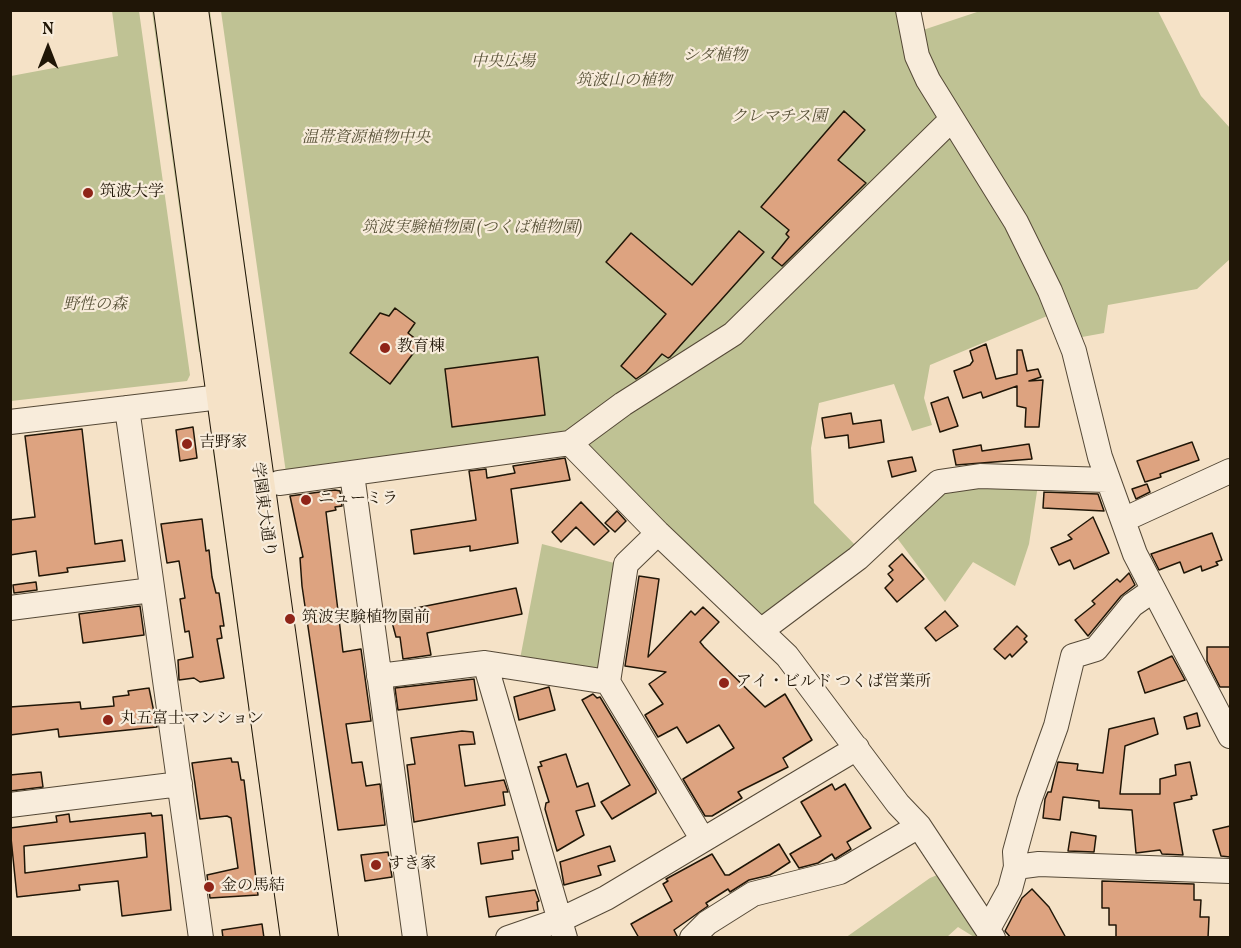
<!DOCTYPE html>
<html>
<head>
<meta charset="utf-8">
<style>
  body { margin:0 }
  #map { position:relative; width:1241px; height:948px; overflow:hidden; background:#f5e2c7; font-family:Vollkorn,serif }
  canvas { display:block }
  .frame { position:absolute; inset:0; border:12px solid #201607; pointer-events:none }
  .north { position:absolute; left:18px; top:18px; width:60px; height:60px; -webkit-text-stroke:4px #f8ecdb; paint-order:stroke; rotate:0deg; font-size:16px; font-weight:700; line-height:24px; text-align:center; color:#201607 }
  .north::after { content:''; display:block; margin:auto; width:21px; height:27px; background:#201607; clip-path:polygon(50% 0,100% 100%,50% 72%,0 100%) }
</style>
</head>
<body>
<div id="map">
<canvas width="1241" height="948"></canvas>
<div class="frame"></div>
<div class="north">N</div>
</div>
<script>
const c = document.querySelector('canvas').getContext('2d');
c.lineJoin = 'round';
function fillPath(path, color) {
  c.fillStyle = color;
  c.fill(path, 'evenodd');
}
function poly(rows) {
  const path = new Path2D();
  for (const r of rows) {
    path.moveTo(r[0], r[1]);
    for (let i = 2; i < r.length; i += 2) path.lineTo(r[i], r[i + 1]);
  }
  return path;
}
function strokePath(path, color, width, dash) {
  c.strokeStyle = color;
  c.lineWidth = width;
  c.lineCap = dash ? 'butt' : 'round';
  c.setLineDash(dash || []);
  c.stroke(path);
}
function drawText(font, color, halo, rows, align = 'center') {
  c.font = font + ' Vollkorn,"Noto Serif JP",serif';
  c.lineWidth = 4.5;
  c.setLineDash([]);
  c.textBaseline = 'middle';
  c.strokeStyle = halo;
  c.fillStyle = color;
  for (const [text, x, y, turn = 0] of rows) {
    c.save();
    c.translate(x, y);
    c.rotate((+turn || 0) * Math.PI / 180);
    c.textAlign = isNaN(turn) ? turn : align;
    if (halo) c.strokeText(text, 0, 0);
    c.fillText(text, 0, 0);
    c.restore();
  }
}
fillPath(poly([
  [112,11,139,11,190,375,187,381,11,401,11,76,118,56],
  [152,11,159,11,206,352,199,352],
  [203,11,210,11,256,346,249,347],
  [221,11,901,11,941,123,727,330,559,439,286,473],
  [980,11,1158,11,1201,96,1230,128,1230,259,1197,289,1108,305,1104,333,1082,337,926,57,923,30],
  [947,135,957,136,1052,314,930,365,924,398,932,425,912,431,894,384,819,403,811,448,814,503,858,548,762,618,585,446,585,440,738,340],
  [219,443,287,937,280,937,212,444],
  [942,485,1038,485,1029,544,1015,586,973,562,945,602,894,534],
  [542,544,618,564,604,667,597,672,520,659],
  [944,872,982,937,974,937,958,927,947,937,845,938,930,878]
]), '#bfc294');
const building = poly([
  [844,111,865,130,838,160,866,183,782,266,772,258,789,237,786,234,789,230,761,207,844,111],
  [739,231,764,252,670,357,668,358,662,354,646,372,636,379,621,366,666,314,606,262,631,233,692,285,739,231],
  [395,308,415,323,408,333,421,343,390,384,350,353,380,313,389,316,395,308],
  [986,344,996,379,1017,374,1017,350,1022,350,1027,371,1038,369,1041,377,1029,381,1043,380,1039,427,1025,427,1026,408,1017,406,1017,386,983,398,981,392,963,398,954,371,970,365,973,361,970,351,986,344],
  [538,357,545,415,452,427,445,369,538,357],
  [948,397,958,426,940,432,931,403,948,397],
  [851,413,853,424,881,420,884,442,849,448,848,435,825,438,822,418,851,413],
  [193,427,197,458,180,461,176,430,193,427],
  [82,429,95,544,122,540,125,561,67,568,68,572,39,576,36,551,10,555,10,520,35,517,25,436,82,429],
  [1192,442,1199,460,1160,474,1161,477,1145,482,1137,461,1192,442],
  [1029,444,1032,459,956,465,953,450,981,445,982,451,1029,444],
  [912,457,916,471,892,477,888,461,912,457],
  [565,458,570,480,511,489,518,543,470,551,470,546,414,554,411,530,476,520,469,471,486,469,487,478,515,473,513,466,565,458],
  [1147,484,1150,492,1136,499,1132,489,1147,484],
  [335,490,340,491,342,506,335,507,336,510,326,512,343,652,361,649,371,721,346,724,352,763,362,762,366,786,380,784,385,825,338,830,302,586,300,558,303,557,290,496,335,490],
  [1044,492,1098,494,1104,511,1043,508,1044,492],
  [581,502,609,531,594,545,576,527,561,542,552,532,581,502],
  [617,511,626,521,615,532,605,523,617,511],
  [1093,517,1109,553,1074,569,1070,560,1059,565,1051,548,1072,539,1068,535,1093,517],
  [202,519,206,551,209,550,212,577,216,593,219,593,224,626,220,626,222,638,217,639,224,678,200,682,194,678,179,680,178,660,193,657,189,631,185,632,180,599,185,598,179,561,167,563,161,524,202,519],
  [1212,533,1222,560,1216,562,1218,565,1202,571,1201,566,1184,573,1180,562,1159,570,1151,554,1212,533],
  [902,554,924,579,897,602,885,588,893,580,888,574,893,570,889,566,902,554],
  [1129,573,1135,585,1121,596,1088,636,1075,620,1095,604,1092,601,1117,579,1120,582,1129,573],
  [639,576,659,579,648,657,691,611,695,615,703,607,719,622,700,642,704,647,765,707,785,694,812,740,783,758,788,767,738,792,742,798,712,816,705,816,683,779,734,748,719,725,687,743,677,727,658,737,645,715,663,704,649,684,666,672,625,666,639,576],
  [36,582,37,590,14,593,13,585,36,582],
  [516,588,522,614,427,633,431,655,403,659,400,637,396,637,392,622,398,620,396,612,516,588],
  [140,606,144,635,83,643,79,614,140,606],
  [945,611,958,626,936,641,925,628,945,611],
  [1017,626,1027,636,1024,639,1027,642,1012,657,1010,654,1005,659,994,649,1017,626],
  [1207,647,1230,647,1230,687,1220,687,1207,661,1207,647],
  [1172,656,1185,680,1145,693,1138,672,1172,656],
  [474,679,477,700,398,710,395,688,474,679],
  [549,687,555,710,519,720,514,697,549,687],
  [149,688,157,727,59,737,58,729,10,735,10,707,80,702,81,709,114,706,113,697,129,695,128,691,149,688],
  [593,694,597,698,600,697,656,790,656,793,612,819,601,802,630,785,582,700,593,694],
  [1197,713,1200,726,1187,729,1184,717,1197,713],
  [1154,718,1158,734,1125,746,1120,794,1160,794,1160,779,1176,775,1175,765,1190,762,1197,795,1191,796,1192,799,1174,803,1183,855,1162,854,1160,850,1136,853,1132,810,1099,808,1099,801,1063,797,1060,820,1043,818,1045,799,1048,792,1051,792,1058,762,1078,764,1077,770,1103,773,1109,729,1154,718],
  [462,731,473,732,475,744,459,745,465,786,504,780,508,792,503,792,505,805,414,822,407,765,415,764,411,738,462,731],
  [566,754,577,787,588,783,595,806,576,811,584,835,557,851,545,809,546,803,549,802,538,767,542,766,540,762,566,754],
  [231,758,232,762,238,762,241,780,244,780,258,895,210,898,207,875,238,868,231,818,227,816,200,819,192,763,231,758],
  [41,772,43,787,10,791,10,775,41,772],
  [832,784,835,790,845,784,871,828,847,842,851,849,835,859,832,854,818,863,799,868,790,854,821,836,801,802,832,784],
  [151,813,152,816,162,815,171,910,122,916,118,881,79,885,80,890,17,897,10,828,57,822,56,816,69,814,70,822,151,813],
  [145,833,147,857,25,873,24,846,145,833],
  [1230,826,1230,857,1221,856,1213,830,1230,826],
  [1071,832,1096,836,1094,852,1068,851,1071,832],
  [518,837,519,850,512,851,513,859,481,864,478,843,518,837],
  [779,844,790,862,770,875,749,880,730,892,728,889,706,903,708,906,674,930,678,938,639,938,631,924,672,901,663,884,668,881,666,879,712,854,725,875,729,875,779,844],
  [610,846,615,861,598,866,601,875,564,885,560,862,610,846],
  [388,852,392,877,365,881,361,855,388,852],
  [1102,881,1194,884,1194,900,1201,900,1200,917,1209,917,1208,938,1116,938,1116,925,1109,925,1109,908,1102,908,1102,881],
  [1032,889,1049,907,1066,938,1011,938,1005,931,1022,898,1032,889],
  [535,890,539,901,537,902,538,910,489,917,486,897,535,890],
  [262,924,264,938,223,938,222,930,262,924]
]);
fillPath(building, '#dda380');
strokePath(building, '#201607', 1.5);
const minor = poly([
  [908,10,917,56,928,80,1016,222,1050,291,1074,351,1100,457,1135,554,1230,736],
  [127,408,201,938],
  [10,422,237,395],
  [570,443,658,533,787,656,898,804,919,826,993,938],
  [352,474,415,938],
  [279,483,570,443,623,404,733,334,952,119],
  [1123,520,1230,471],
  [658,533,626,564,608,682,703,840],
  [10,608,152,590],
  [762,630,858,558,939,482,980,476,1107,480],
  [485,663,565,938],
  [379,676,485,663,608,682],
  [10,805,180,784],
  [1016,867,1039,864,1230,871],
  [988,929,1010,889,1016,867,1015,852,1029,801,1056,726,1073,656,1096,649,1132,605,1152,591],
  [508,938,560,920,606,898,857,748],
  [692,938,707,923,753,894,840,872,919,826]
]);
const major = poly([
  [169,10,296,938],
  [193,10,323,938]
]);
strokePath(minor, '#554937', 26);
strokePath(major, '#201607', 32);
strokePath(minor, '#f8ecdb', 24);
strokePath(major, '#f5e2c7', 30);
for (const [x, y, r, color] of [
  [88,193,6,"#8f2418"],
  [385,348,6,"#8f2418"],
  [187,444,6,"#8f2418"],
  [306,500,6,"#8f2418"],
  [290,619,6,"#8f2418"],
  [724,683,6,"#8f2418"],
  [108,720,6,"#8f2418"],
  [376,865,6,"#8f2418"],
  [209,887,6,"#8f2418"]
]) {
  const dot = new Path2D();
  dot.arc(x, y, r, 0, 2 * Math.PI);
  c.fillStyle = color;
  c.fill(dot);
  strokePath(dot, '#f8ecdb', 2);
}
drawText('italic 16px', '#585238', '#f8ecdb', [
  ["シダ植物",715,57],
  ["中央広場",503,63],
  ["筑波山の植物",624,82],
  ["クレマチス園",779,118],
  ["温帯資源植物中央",366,139],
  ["筑波実験植物園 (つくば植物園)",472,229],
  ["野性の森",95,306]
]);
drawText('16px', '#201607', '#f8ecdb', [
  ["筑波大学",100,193],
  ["教育棟",397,348],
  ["吉野家",199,444],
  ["ニューミラ",318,500],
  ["筑波実験植物園前",302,619],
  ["アイ・ビルド つくば営業所",736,683],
  ["丸五富士マンション",120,720],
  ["すき家",388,865],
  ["金の馬結",221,887]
], 'left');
drawText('16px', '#201607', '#f8ecdb', [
  ["学園東大通り",262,510,82]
]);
</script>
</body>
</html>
